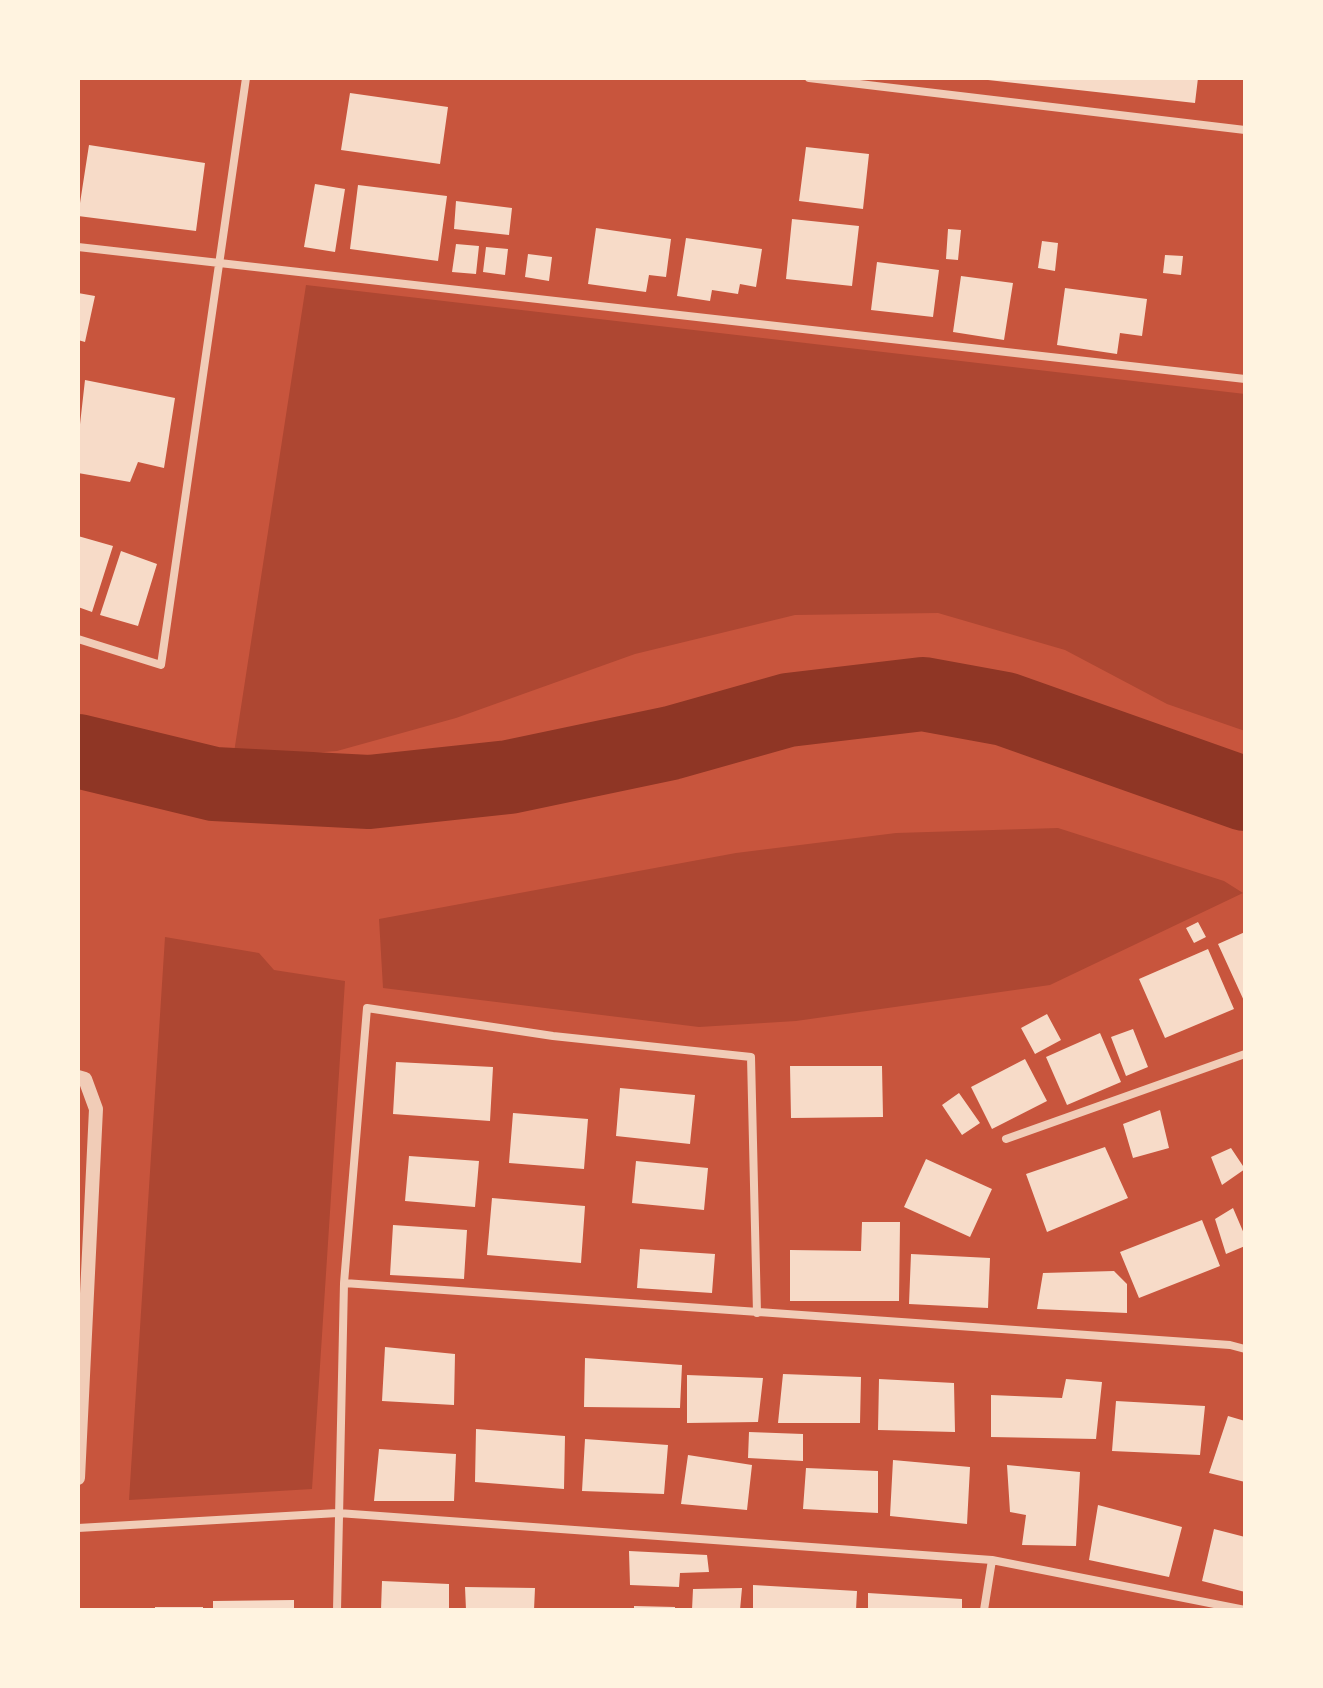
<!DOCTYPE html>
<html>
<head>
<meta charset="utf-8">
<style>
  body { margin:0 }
  #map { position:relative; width:1323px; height:1688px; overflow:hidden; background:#c8553d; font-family:"Archivo Narrow",sans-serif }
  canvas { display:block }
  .frame { position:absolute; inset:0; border:80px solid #fff3e0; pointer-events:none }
</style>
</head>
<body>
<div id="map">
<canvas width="1323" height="1688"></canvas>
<div class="frame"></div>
</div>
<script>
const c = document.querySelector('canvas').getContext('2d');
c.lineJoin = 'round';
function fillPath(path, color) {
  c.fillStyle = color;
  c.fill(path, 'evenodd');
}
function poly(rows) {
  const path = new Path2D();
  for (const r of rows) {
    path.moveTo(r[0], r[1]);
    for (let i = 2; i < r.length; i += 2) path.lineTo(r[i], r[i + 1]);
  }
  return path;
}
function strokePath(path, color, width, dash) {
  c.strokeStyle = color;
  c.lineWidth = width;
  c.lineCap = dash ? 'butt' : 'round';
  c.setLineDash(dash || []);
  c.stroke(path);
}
fillPath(poly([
  [306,285,1245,394,1245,731,1167,704,1065,650,938,613,795,615,635,654,456,718,337,751,233,759],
  [1058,828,1224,881,1243,893,1050,985,796,1021,699,1027,383,988,379,919,736,853,896,833],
  [165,937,259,953,274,970,345,981,312,1489,129,1500]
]), '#ae4732');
strokePath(poly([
  [78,751,214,784,369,792,509,777,671,743,788,710,923,694,1005,709,1245,794]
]), '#8f3625', 74);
fillPath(poly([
  [989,78,1198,78,1195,103,988,80],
  [350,93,448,107,440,164,341,150],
  [89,145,205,163,196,231,78,216],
  [806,147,869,154,863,209,799,201],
  [315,184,345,189,335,252,304,247],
  [358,185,447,196,438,261,350,249],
  [456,201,512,208,509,235,454,229],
  [792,219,859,226,852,286,786,279],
  [596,228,671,239,666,277,649,275,646,292,588,284],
  [948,229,961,230,958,260,946,259],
  [686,238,762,249,756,287,740,284,738,294,712,290,710,301,677,296],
  [1042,241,1058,243,1055,271,1038,268],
  [456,244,479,246,476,274,452,272],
  [486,247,508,249,505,275,483,272],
  [528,254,552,257,549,281,525,277],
  [1165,255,1183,256,1181,275,1163,273],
  [877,262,939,270,933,317,871,310],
  [961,276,1013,283,1004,340,953,332],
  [1065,288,1147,299,1142,336,1120,333,1117,354,1057,345],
  [78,293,95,296,85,342,78,340],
  [85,380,175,398,164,468,138,462,130,482,78,473,78,442],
  [78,536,113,546,92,612,78,607],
  [121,551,157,564,138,626,100,615],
  [1198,922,1206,937,1194,943,1186,928],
  [1245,932,1245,1003,1218,944],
  [1208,949,1234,1009,1165,1038,1139,979],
  [1047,1014,1061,1040,1035,1054,1021,1028],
  [1133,1029,1148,1067,1126,1076,1111,1037],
  [1100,1033,1121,1082,1067,1105,1046,1057],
  [1025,1059,1047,1101,992,1129,971,1087],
  [396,1062,493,1067,490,1121,393,1114],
  [790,1066,882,1066,883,1117,791,1118],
  [620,1088,695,1095,690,1144,616,1136],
  [959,1093,980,1123,962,1135,942,1105],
  [1160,1110,1169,1148,1133,1158,1123,1124],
  [513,1113,588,1119,584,1169,509,1163],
  [1105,1147,1128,1198,1047,1232,1026,1174],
  [1231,1148,1245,1169,1222,1185,1211,1157],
  [409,1156,479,1161,475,1207,405,1201],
  [926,1159,992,1189,970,1237,904,1207],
  [636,1161,708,1168,704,1210,632,1203],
  [492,1198,585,1206,581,1263,487,1255],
  [1233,1208,1245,1236,1245,1246,1226,1254,1215,1219],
  [1202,1220,1220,1266,1139,1298,1120,1252],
  [862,1222,900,1222,899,1301,790,1301,790,1250,861,1251],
  [393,1225,467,1230,464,1279,390,1275],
  [640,1249,715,1254,712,1293,637,1288],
  [911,1254,990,1258,988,1308,909,1304],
  [1114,1271,1127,1284,1127,1313,1037,1309,1043,1273],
  [385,1347,455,1354,454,1405,382,1401],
  [585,1358,682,1365,680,1408,584,1407],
  [783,1374,861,1377,860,1423,778,1423],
  [687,1375,763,1378,758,1422,687,1423],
  [879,1379,954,1383,955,1432,878,1430],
  [1066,1379,1102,1382,1096,1439,991,1437,991,1395,1062,1398],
  [1116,1401,1205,1406,1200,1455,1112,1451],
  [1228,1416,1245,1421,1245,1482,1209,1473],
  [476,1429,565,1436,564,1489,475,1482],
  [749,1432,803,1434,803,1461,748,1458],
  [585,1439,668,1445,664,1494,582,1491],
  [379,1449,456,1454,454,1501,374,1501],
  [688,1455,752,1465,747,1510,681,1504],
  [893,1460,970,1467,967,1524,890,1516],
  [1007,1465,1080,1472,1076,1546,1022,1545,1026,1515,1010,1512],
  [806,1468,878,1471,878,1513,803,1509],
  [1098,1505,1182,1527,1169,1577,1089,1560],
  [1214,1529,1245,1537,1245,1592,1202,1581],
  [629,1551,707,1555,709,1572,680,1573,679,1587,630,1585],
  [382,1581,449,1584,449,1610,381,1610],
  [753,1585,857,1591,856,1610,753,1610],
  [465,1587,535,1588,534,1610,466,1610],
  [742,1588,740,1610,692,1610,693,1589],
  [868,1593,962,1599,962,1610,868,1610],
  [294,1600,294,1610,213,1610,213,1601],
  [634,1606,675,1607,675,1610,634,1610],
  [155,1607,203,1607,203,1610,155,1610]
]), '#f7dbc8');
strokePath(poly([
  [809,78,1245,130],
  [78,247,1245,379],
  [78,639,161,665,246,78],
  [1006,1139,1245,1054],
  [344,1283,1230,1345,1245,1349],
  [78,1528,338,1513,992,1560,1245,1610],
  [337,1610,344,1283,367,1008,553,1036,751,1057,757,1313],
  [984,1610,992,1560]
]), '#f1ccb7', 8);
strokePath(poly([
  [78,1077,85,1079,96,1109,78,1478]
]), '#f1ccb7', 14);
</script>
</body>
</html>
